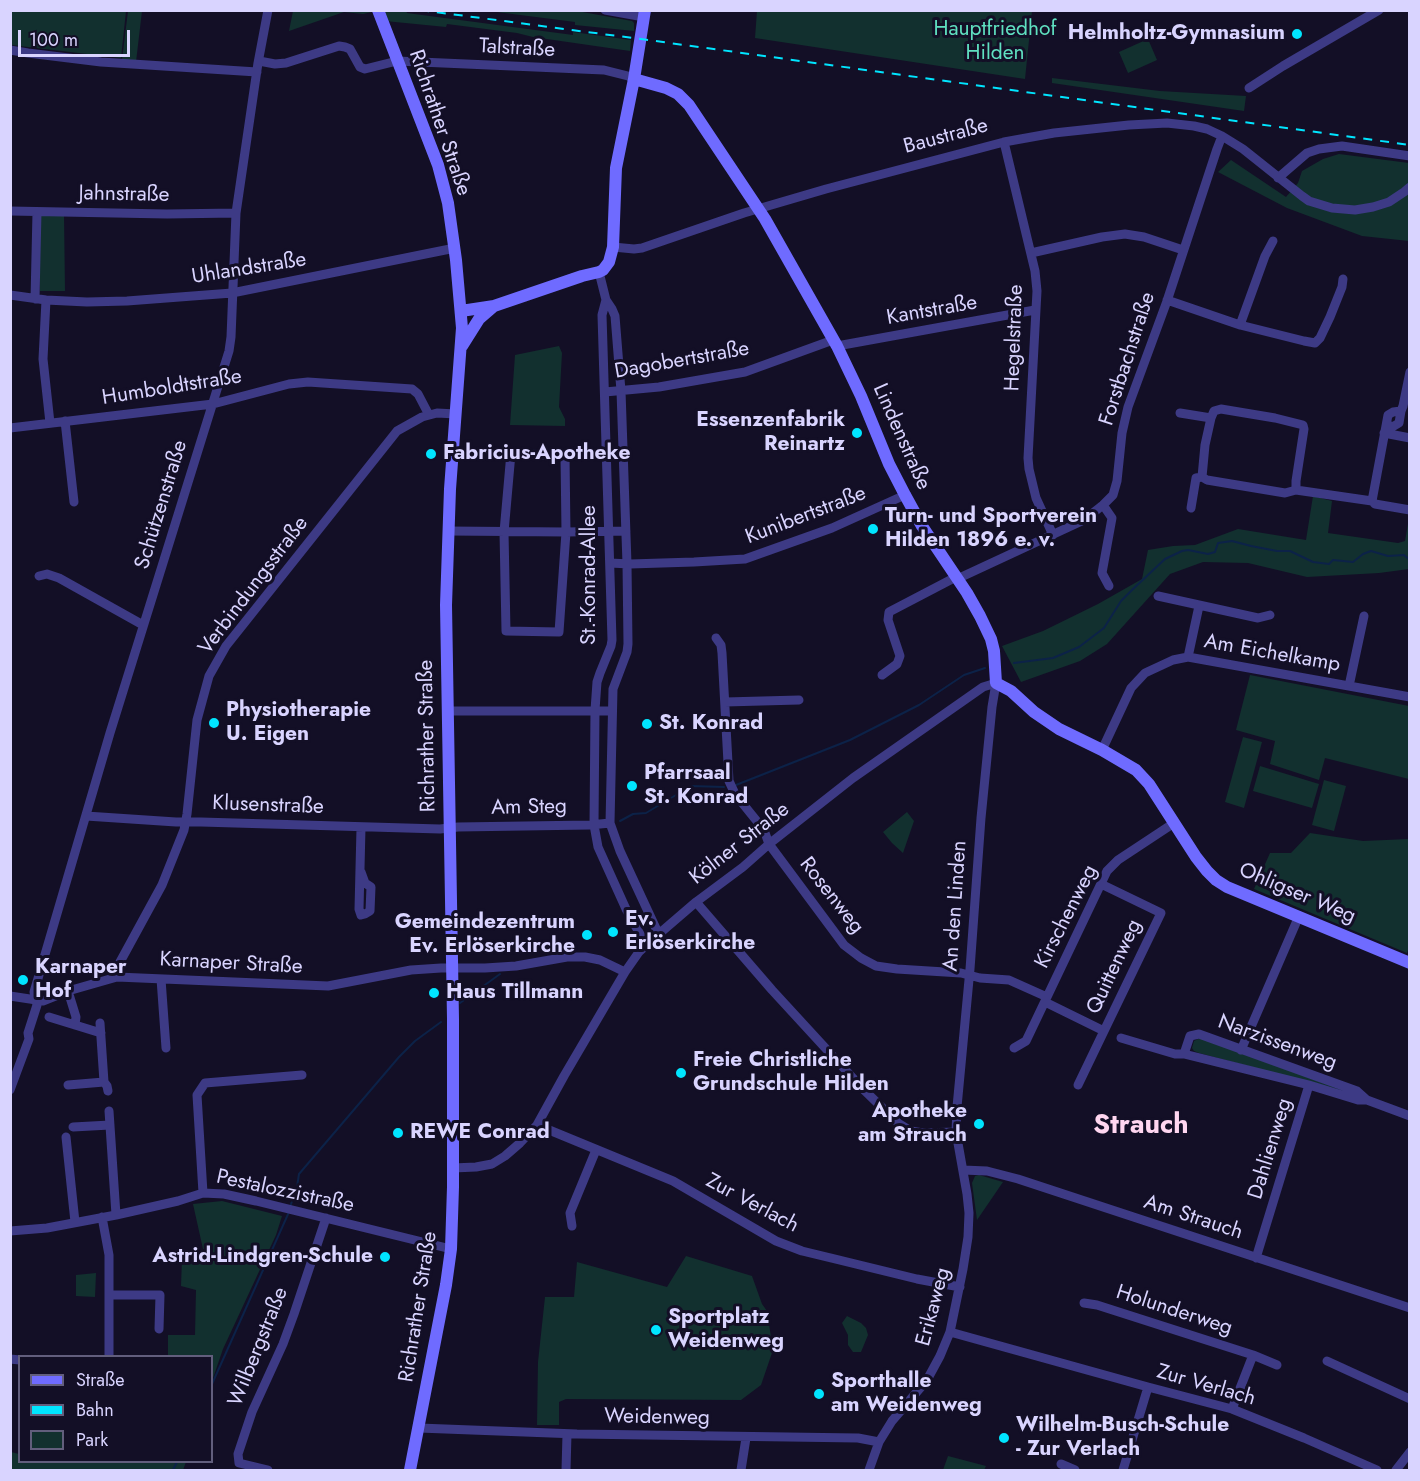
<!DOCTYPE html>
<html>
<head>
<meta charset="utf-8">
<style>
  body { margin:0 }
  #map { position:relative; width:1420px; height:1481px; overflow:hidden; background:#130f26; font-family:Jost,sans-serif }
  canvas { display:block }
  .frame { position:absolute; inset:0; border:12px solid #d9d4ff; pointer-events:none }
  .legend { position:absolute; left:18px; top:1355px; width:195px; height:108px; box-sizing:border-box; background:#130f26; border:2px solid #625e7d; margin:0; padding:8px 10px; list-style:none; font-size:18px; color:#d9d4ff }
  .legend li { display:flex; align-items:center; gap:12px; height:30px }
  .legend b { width:30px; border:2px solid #625e7d }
  .scale { position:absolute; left:18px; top:30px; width:112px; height:27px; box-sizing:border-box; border:3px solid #d9d4ff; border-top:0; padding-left:8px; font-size:18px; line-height:21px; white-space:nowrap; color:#d9d4ff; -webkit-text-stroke:4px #130f26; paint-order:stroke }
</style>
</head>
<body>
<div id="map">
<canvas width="1420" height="1481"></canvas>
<div class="frame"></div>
<ul class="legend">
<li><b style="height:8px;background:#6f6bff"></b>Straße</li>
<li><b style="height:8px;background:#00e5ff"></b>Bahn</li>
<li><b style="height:16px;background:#12302f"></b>Park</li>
</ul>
<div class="scale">100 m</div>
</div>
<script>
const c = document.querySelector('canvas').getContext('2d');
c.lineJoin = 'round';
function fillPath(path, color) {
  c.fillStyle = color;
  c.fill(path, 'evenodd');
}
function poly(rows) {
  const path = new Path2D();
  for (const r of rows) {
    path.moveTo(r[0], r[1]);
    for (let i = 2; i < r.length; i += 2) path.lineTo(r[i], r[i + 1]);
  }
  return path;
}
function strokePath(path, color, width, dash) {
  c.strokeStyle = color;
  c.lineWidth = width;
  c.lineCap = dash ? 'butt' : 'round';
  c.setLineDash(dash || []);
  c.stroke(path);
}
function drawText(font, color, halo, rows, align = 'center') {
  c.font = font + ' Jost,sans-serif';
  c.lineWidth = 6;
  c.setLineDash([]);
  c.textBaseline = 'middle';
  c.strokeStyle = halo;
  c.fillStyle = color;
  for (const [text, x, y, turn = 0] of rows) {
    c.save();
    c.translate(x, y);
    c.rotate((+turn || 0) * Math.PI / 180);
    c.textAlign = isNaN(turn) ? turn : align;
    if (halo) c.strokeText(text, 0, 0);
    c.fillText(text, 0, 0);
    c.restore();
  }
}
fillPath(poly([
  [11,10,126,11,121,58,11,45],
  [128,11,142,11,136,62,122,60],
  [293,11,372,10,372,12,363,14,344,12,289,31],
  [381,11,406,11,407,13,573,35,573,32,631,40,630,51,533,37,517,33,447,24,446,27,385,21],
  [489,11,577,11,632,21,634,23,634,31,575,25,575,22],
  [757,11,1032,11,1025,79,755,38],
  [1148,39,1157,60,1128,73,1119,52],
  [1052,78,1160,91,1246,96,1244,111,1052,83],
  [1339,154,1409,163,1409,241,1362,236,1287,208,1218,172,1231,160,1286,197,1298,183,1302,171,1323,159],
  [40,215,64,215,65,291,40,291],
  [559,346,562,353,559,407,565,419,565,426,510,425,515,355],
  [1313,496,1332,501,1328,533,1398,543,1405,541,1409,518,1409,569,1379,573,1307,577,1248,563,1203,562,1170,574,1107,644,1080,661,1021,682,1002,646,1043,631,1098,604,1142,579,1148,550,1173,546,1195,545,1238,529,1306,540],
  [1250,675,1409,706,1409,779,1325,758,1319,780,1270,764,1275,741,1236,730],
  [1243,737,1262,742,1244,808,1225,802],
  [1260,766,1319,784,1312,808,1253,791],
  [1324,780,1346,786,1334,831,1312,825],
  [907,812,914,821,903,853,892,843,883,832],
  [1310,833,1363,841,1409,839,1410,944,1407,953,1254,889,1270,853,1291,853],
  [1198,1039,1202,1039,1354,1094,1199,1053,1194,1051,1192,1048,1194,1041],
  [979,1175,1003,1182,977,1220,972,1183,975,1176],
  [222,1201,282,1216,276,1235,223,1349,212,1381,212,1356,168,1356,168,1335,195,1335,196,1290,181,1286,182,1258,203,1249,193,1204],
  [686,1256,752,1276,762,1304,767,1311,773,1350,761,1385,741,1400,566,1399,559,1402,559,1425,537,1425,538,1362,545,1297,574,1297,577,1262,667,1287],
  [96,1273,95,1297,76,1296,76,1275],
  [847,1316,861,1323,866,1328,868,1335,861,1352,853,1352,848,1345,848,1335,842,1323],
  [11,1452,19,1454,20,1462,186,1462,183,1470,11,1470],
  [948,1456,986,1466,984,1470,943,1470]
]), '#12302f');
strokePath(poly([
  [1410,535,1410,538],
  [1014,663,1053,658,1079,647,1104,628,1121,601,1132,590,1165,559,1182,551,1188,550,1208,554,1215,552,1218,543,1232,541,1251,546,1277,551,1290,551,1313,562,1329,564,1333,560,1353,562,1363,554,1371,551,1388,556,1404,555,1410,560],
  [736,785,850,740,919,705,964,675,985,668],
  [620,821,633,814,646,813,691,786,724,787],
  [460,1003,500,974],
  [290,1207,297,1187,299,1174,399,1057,415,1041,441,1022],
  [212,1384,289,1212],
  [173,1470,177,1462]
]), '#0c2248', 2);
strokePath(poly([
  [605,10,644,17],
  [10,50,28,53,101,62,257,72],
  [259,61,275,64,286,63,339,46,345,47,350,49,360,67,365,69,397,61,604,70,628,76,634,79],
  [1249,88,1283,66,1379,10],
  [1004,142,1035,271,1037,291,1028,458,1029,469,1036,498,1053,535],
  [1278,178,1307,153,1319,149,1342,146,1410,156],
  [10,211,167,214,236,213],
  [613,247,634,249,642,248,744,213,826,189,1004,142,1054,133,1129,125,1167,123,1194,126,1207,129,1222,136,1243,149,1302,196,1309,201,1332,208,1355,210,1373,207,1389,202,1404,192,1410,187],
  [1031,253,1102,237,1125,234,1144,237,1183,250],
  [599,272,606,300,612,309,615,316,621,391,627,564,628,644,627,652,613,689,610,823,620,851,659,935],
  [10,295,46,300,87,302,127,301,232,293,455,248],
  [35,299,37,212],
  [46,300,43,359,50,423],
  [606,300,602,315,612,640,611,646,600,673,597,682,595,710,594,825,598,847,626,909,646,945],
  [1167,300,1240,325,1304,341,1315,343,1320,338,1330,317,1342,287,1343,279],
  [1240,325,1265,256,1273,241],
  [837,346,1035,310],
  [605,392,659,387,745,372,833,340],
  [1180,413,1211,418],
  [65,421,74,502],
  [1386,427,1394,426,1399,423,1401,411,1403,406,1410,372],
  [10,428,213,404,289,384,308,382,412,389,418,394,429,415],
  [1384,433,1410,438],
  [511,453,565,456,566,532,559,632,506,631,504,532,511,453],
  [1296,490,1296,481,1304,429,1303,425,1275,418,1221,409,1214,411,1211,418,1205,445,1202,477,1207,480,1285,493,1296,490,1372,501,1388,415,1393,412,1401,411],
  [1372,501,1375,504,1410,510],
  [1103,505,1112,518,1102,573,1109,586],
  [1191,508,1196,478,1202,477],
  [448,531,566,532,626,531],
  [610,563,630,564,694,562,745,559,832,528,905,495],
  [39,576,47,574,59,578,143,625],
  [957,579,1084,520,1103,505,1113,495,1117,481,1122,433,1128,407,1167,301,1217,149,1222,136],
  [1158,596,1258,618,1270,615],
  [716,638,721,645,722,653,729,781,735,794,764,830,769,844,844,945,861,958,876,966,897,969,961,973,980,978,1009,980,1047,997],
  [1188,657,1199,606],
  [882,675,897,664,900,656,888,620,889,612,956,577],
  [1349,686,1364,616],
  [725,702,799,700],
  [447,711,612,711],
  [1102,750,1131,688,1145,673,1173,660,1188,657,1410,697],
  [86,816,176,822,201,822,440,829,458,827,590,825,610,823],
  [361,828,359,909,361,915,365,914,370,911,371,887,365,883,361,872],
  [696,902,772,990,863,1089,898,1123,911,1131,923,1133,956,1132],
  [117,977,120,962,162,885,184,830,187,814,197,720,209,676,226,646,397,431,422,417,437,413,456,414],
  [161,979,166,1048],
  [68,991,76,1017,75,1025],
  [10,996,43,1001,68,991,117,977,328,986,411,970,441,968,485,968,516,966,567,957,585,957,600,960,625,972],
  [1045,1002,1104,1031,1161,913,1101,884],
  [49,1017,101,1033],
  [100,1023,104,1082,107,1086,108,1091],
  [1121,1038,1175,1054,1184,1054,1309,1085,1358,1100,1367,1100,1357,1091,1199,1034,1190,1036,1184,1054],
  [1014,1048,1026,1041,1107,871,1118,860,1174,823],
  [1241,1050,1299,916],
  [68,1085,104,1082],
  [1078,1085,1104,1031],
  [10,1090,29,1039,28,1033,37,1005,34,992,110,733,229,351,231,337,236,213,258,63,268,10],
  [1367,1100,1410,1116],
  [109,1111,116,1215],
  [537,1125,673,1181,776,1241,802,1251,831,1258,917,1279,960,1287],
  [73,1127,110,1125],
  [66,1137,75,1222],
  [453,1168,476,1167,492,1164,505,1156,520,1143,537,1125,564,1076,625,972,639,952,653,939,696,902,743,867,769,844,853,778,983,687,996,683,992,707,981,818,970,969,957,1107,956,1132,967,1194,969,1213,968,1237,963,1269,950,1332,940,1356,927,1380,892,1421,879,1442,869,1470],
  [963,1170,987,1171,1018,1179,1410,1308],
  [203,1193,197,1095,205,1083,302,1075],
  [102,1217,109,1255,109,1356],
  [572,1226,570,1213,596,1150],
  [10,1231,47,1228,116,1215,178,1201,203,1193,224,1194,256,1201,451,1249],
  [1256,1258,1309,1085],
  [109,1295,160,1295,159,1329],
  [1084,1303,1097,1305,1253,1355,1277,1365],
  [950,1332,1148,1387,1232,1409,1304,1438,1377,1470],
  [10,1359,20,1360],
  [1327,1361,1410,1399],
  [1232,1409,1253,1355],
  [419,1428,577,1434,858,1438,879,1442],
  [1061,1464,1075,1470],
  [268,1470,239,1463,238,1454,252,1412,283,1344,294,1314,326,1218],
  [566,1470,567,1434],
  [741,1470,746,1438],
  [1123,1470,1148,1387],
  [1396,1470,1410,1452]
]), '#3d3a85', 9);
strokePath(poly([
  [378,10,438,165,448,203,456,260,462,328,450,489,446,605,453,1019,453,1187,451,1249,446,1285,410,1470],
  [634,79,666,88,678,94,689,105,765,219,837,346,861,396,889,464,905,495,922,526,967,593,980,616,991,639,994,651,996,683,1011,691,1034,712,1059,729,1102,750,1136,770,1149,784,1196,857,1207,871,1216,880,1227,887,1410,963],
  [461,311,494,306,582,276,599,272,603,270,609,262,613,247,616,168,634,79,645,10],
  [462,346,479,319,494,306]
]), '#6f6bff', 12);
strokePath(poly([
  [420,10,648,40,1410,145]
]), '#00e5ff', 2, [9, 8]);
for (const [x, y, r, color] of [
  [1297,34,6,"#00e5ff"],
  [857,433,6,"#00e5ff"],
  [431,454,6,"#00e5ff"],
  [873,529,6,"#00e5ff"],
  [214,723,6,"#00e5ff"],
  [647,724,6,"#00e5ff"],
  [632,786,6,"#00e5ff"],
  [613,932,6,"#00e5ff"],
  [587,935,6,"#00e5ff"],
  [23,980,6,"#00e5ff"],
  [434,993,6,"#00e5ff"],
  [681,1073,6,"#00e5ff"],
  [979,1124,6,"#00e5ff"],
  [398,1133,6,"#00e5ff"],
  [385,1257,6,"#00e5ff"],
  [656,1330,6,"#00e5ff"],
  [819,1394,6,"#00e5ff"],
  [1004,1438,6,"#00e5ff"]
]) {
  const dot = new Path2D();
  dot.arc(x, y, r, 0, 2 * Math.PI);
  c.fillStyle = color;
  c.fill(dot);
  strokePath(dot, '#130f26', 2);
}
drawText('21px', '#5fe0c0', '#130f26', [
  ["Hauptfriedhof",995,30],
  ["Hilden",995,54]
]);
drawText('bold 21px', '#d9d4ff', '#130f26', [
  ["Helmholtz-Gymnasium",1285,34,"right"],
  ["Essenzenfabrik",845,421,"right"],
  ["Reinartz",845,445,"right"],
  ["Fabricius-Apotheke",443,454],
  ["Turn- und Sportverein",885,517],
  ["Hilden 1896 e. v.",885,541],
  ["Physiotherapie",226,711],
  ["U. Eigen",226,735],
  ["St. Konrad",659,724],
  ["Pfarrsaal",644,774],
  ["St. Konrad",644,798],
  ["Ev.",625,920],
  ["Erlöserkirche",625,944],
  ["Gemeindezentrum",575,923,"right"],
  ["Ev. Erlöserkirche",575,947,"right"],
  ["Karnaper",35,968],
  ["Hof",35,992],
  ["Haus Tillmann",446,993],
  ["Freie Christliche",693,1061],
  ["Grundschule Hilden",693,1085],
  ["Apotheke",967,1112,"right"],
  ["am Strauch",967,1136,"right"],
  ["REWE Conrad",410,1133],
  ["Astrid-Lindgren-Schule",373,1257,"right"],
  ["Sportplatz",668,1318],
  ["Weidenweg",668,1342],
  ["Sporthalle",831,1382],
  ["am Weidenweg",831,1406],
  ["Wilhelm-Busch-Schule",1016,1426],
  ["- Zur Verlach",1016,1450]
], 'left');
drawText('21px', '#d9d4ff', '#130f26', [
  ["Talstraße",517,49,3],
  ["Richrather Straße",439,123,71],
  ["Baustraße",946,137,-15],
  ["Jahnstraße",124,195,1],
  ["Uhlandstraße",249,269,-9],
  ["Kantstraße",932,311,-10],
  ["Hegelstraße",1015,338,-88],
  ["Forstbachstraße",1128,359,-72],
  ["Dagobertstraße",682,361,-10],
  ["Humboldtstraße",172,388,-9],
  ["Lindenstraße",901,437,66],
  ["Schützenstraße",162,505,-73],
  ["Kunibertstraße",806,516,-21],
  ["St.-Konrad-Allee",590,575,-90],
  ["Verbindungsstraße",254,586,-53],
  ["Am Eichelkamp",1272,654,10],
  ["Richrather Straße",428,736,-91],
  ["Klusenstraße",268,806,2],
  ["Am Steg",529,808,-1],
  ["Kölner Straße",740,844,-38],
  ["Ohligser Weg",1297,894,23],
  ["Rosenweg",831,896,52],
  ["An den Linden",956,906,-86],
  ["Kirschenweg",1067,917,-63],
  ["Karnaper Straße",231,964,3],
  ["Quittenweg",1115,967,-65],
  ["Narzissenweg",1277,1043,20],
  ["Dahlienweg",1271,1149,-73],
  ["Pestalozzistraße",285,1192,12],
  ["Zur Verlach",752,1204,28],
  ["Am Strauch",1193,1218,18],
  ["Richrather Straße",419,1307,-81],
  ["Erikaweg",934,1307,-75],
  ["Holunderweg",1174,1311,18],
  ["Wilbergstraße",259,1347,-68],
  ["Zur Verlach",1206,1386,16],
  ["Weidenweg",657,1418,1]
]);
drawText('bold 27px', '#ffd6f0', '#130f26', [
  ["Strauch",1141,1126]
]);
</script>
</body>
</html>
